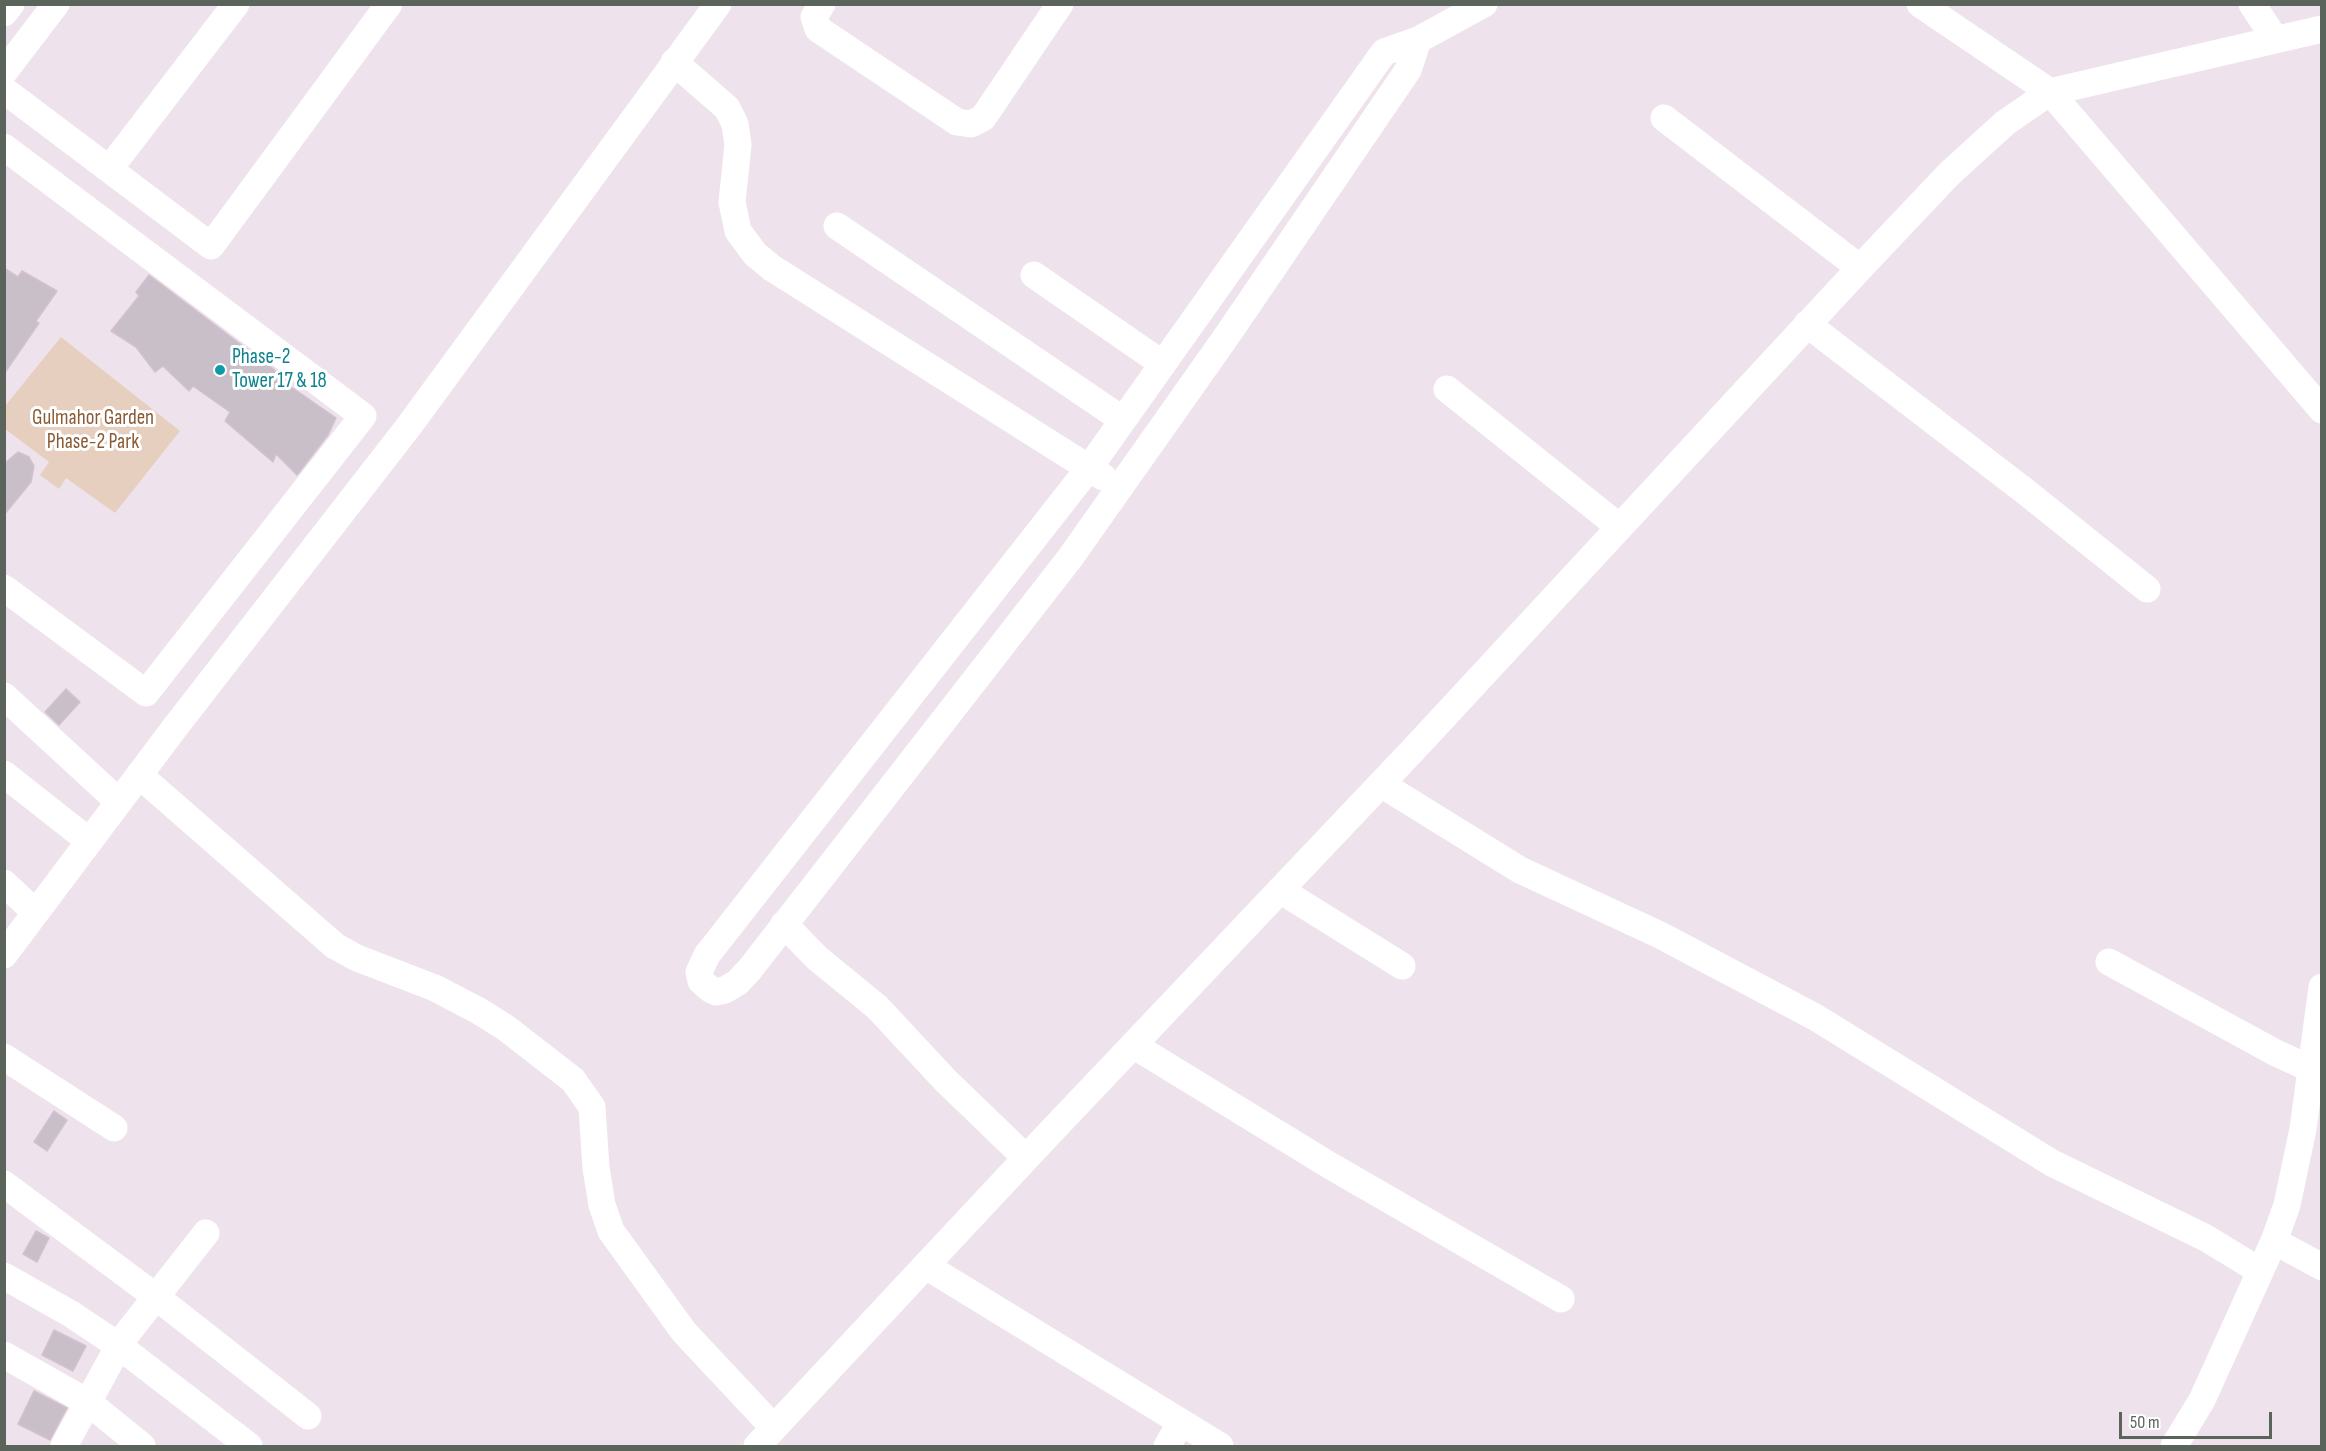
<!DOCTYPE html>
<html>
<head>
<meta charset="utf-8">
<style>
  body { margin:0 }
  #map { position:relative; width:2326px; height:1451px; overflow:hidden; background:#eee3ec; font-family:"Sofia Sans Condensed",sans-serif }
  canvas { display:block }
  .frame { position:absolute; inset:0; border:6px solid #5b645b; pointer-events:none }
  .scale { position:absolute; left:2119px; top:1412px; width:153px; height:27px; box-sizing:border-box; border:3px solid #5b645b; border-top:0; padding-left:8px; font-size:18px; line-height:21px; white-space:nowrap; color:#5b645b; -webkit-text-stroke:4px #fff; paint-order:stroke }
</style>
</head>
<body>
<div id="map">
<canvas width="2326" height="1451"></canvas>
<div class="frame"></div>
<div class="scale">50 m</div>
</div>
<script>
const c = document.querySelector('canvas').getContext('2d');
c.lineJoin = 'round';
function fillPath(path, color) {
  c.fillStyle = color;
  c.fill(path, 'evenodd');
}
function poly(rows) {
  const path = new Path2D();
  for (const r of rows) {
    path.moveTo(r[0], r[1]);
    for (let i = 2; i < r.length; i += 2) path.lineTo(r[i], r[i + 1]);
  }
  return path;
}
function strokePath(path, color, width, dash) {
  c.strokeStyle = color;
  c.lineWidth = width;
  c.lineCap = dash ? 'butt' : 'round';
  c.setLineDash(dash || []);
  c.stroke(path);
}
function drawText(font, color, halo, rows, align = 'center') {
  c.font = font + ' "Sofia Sans Condensed",sans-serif';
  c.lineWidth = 6;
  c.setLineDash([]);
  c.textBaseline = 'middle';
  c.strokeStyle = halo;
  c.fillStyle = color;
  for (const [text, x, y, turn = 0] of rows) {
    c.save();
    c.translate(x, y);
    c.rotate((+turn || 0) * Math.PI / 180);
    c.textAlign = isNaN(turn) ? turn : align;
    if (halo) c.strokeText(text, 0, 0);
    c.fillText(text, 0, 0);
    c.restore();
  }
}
fillPath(poly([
  [61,337,180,431,115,513,66,478,59,489,40,475,49,462,5,429,5,406]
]), '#e6cfbf');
const building = poly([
  [4,268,18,277,22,271,57,291,36,321,39,323,4,374,4,268],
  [149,275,292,383,290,386,336,418,328,435,297,475,276,454,273,462,225,421,230,412,193,386,189,391,163,366,155,372,136,347,111,331,139,296,136,292,149,275],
  [18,452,29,457,34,466,31,482,4,515,4,464,18,452],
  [66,689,80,702,59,725,45,712,66,689],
  [54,1111,67,1120,47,1151,34,1142,54,1111],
  [36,1231,49,1238,37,1262,23,1254,36,1231],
  [54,1330,86,1346,73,1371,42,1355,54,1330],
  [34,1391,67,1408,50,1440,18,1424,34,1391]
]);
fillPath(building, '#c9bfc8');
strokePath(building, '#d3c1d1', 1.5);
strokePath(poly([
  [822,4,814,17,818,29,957,122,971,124,983,118,1060,4],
  [1920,4,2050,92,2322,410],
  [2252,4,2275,39],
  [4,13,11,4],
  [1418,40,1408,70,1226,337,1070,558,750,969,738,982,725,990,716,992,710,989,701,981,699,972,707,955,1089,468,1384,52,1418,40,1484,4],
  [674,62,727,108,735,124,738,145,732,202,738,231,755,254,772,268,1103,477],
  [4,72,56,4],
  [4,90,211,246,389,4],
  [1664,118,1860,268],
  [4,147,363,416,146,693,4,588],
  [110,168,236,4],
  [837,226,1123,420],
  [1034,275,1163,364],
  [1807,324,2026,492,2147,589],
  [1447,389,1618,526],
  [4,696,119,802],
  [4,774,89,841],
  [139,775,335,946,357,958,435,988,479,1011,506,1028,573,1080,592,1107,596,1168,602,1205,611,1231,684,1332,774,1428],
  [1381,784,1520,870,1660,935,1815,1017,2052,1163,2206,1238,2260,1271],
  [4,883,35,912],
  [1280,890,1402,966],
  [784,924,817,958,877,1007,946,1081,1026,1158],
  [4,955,176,726,409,426,718,4],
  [2109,962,2276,1053,2322,1074],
  [1133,1045,1329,1165,1561,1299],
  [4,1057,114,1128],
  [4,1184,155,1296,308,1416],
  [2274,1241,2322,1267],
  [926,1266,1220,1446],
  [4,1276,71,1314,119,1346,249,1446],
  [4,1355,89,1403,142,1446],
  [64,1446,122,1340,206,1233],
  [757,1446,1044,1139,1414,749,1860,268,1949,174,2005,123,2050,92,2322,29],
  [1167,1446,1180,1424],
  [2174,1446,2202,1400,2274,1241,2287,1205,2303,1129,2322,987]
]), '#fff', 27);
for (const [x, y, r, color] of [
  [220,370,6,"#0f9aa8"]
]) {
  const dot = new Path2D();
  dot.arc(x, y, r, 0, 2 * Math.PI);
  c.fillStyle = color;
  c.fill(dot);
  strokePath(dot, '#fff', 2);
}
drawText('21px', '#0d838f', '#fff', [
  ["Phase-2",232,358],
  ["Tower 17 & 18",232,382]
], 'left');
drawText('21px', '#8a5b34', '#fff', [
  ["Gulmahor Garden",93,419],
  ["Phase-2 Park",93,443]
]);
</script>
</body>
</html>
